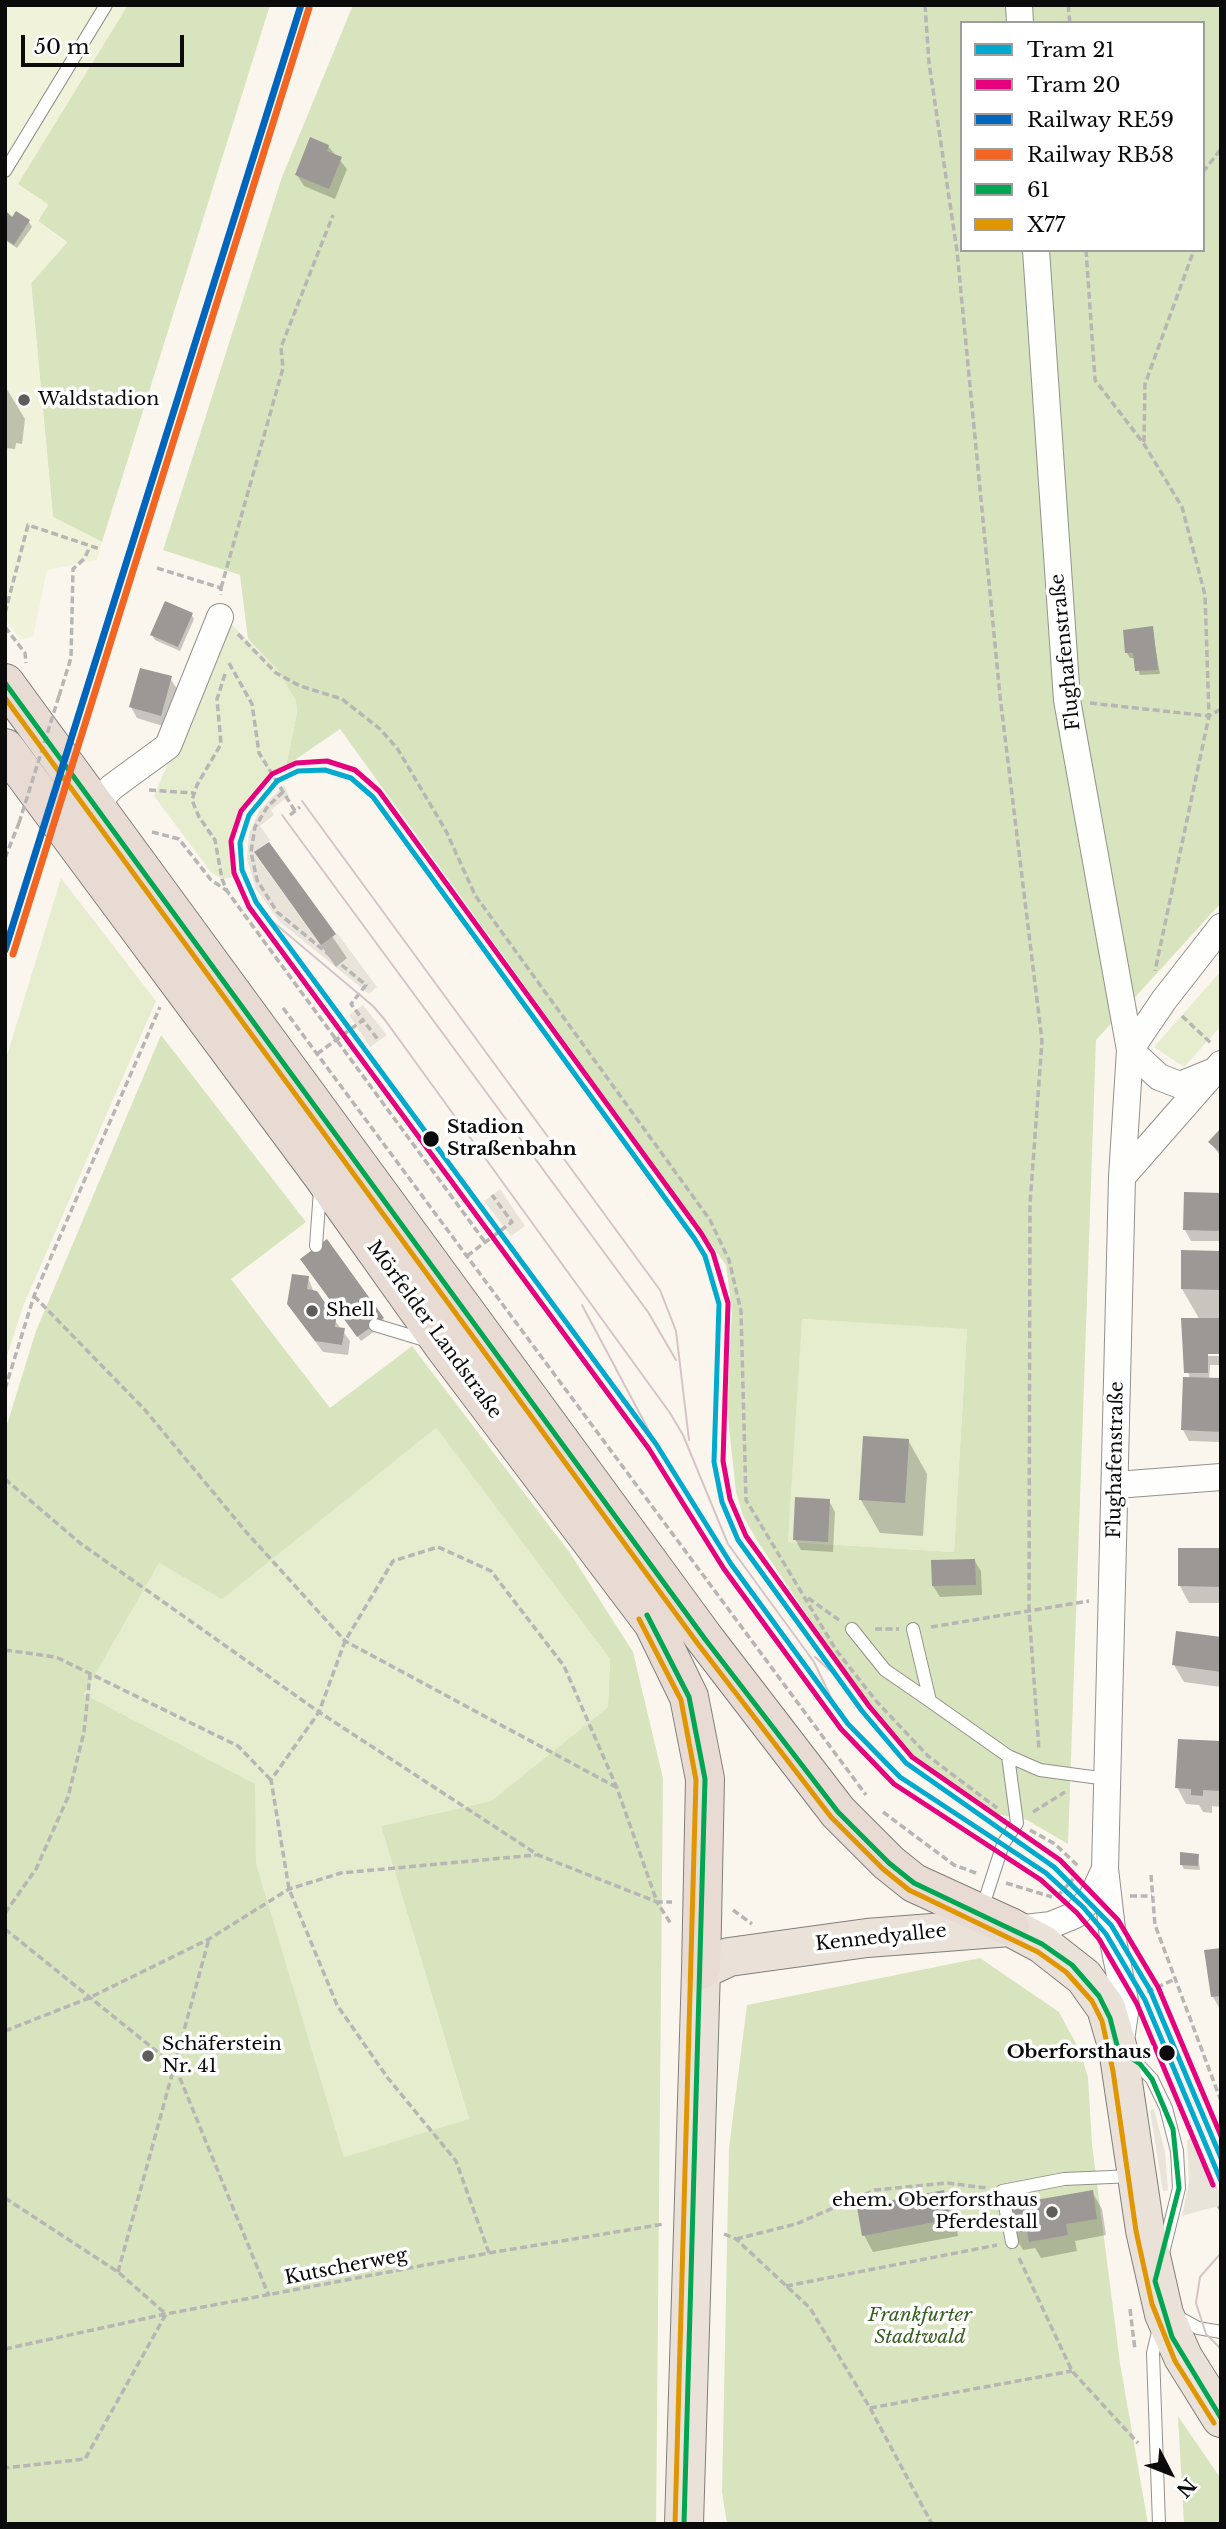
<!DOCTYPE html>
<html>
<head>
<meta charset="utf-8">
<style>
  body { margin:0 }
  #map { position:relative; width:1226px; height:2529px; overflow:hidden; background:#faf6ee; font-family:"Libre Baskerville",serif }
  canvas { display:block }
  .frame { position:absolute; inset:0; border:7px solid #0b0b0b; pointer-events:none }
  .legend { position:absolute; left:960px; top:21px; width:245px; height:231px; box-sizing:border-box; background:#fff; border:2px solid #9d9d9d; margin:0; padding:9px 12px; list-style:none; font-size:21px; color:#0b0b0b }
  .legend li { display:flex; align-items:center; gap:14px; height:35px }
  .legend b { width:35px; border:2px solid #9d9d9d }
  .north { position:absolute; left:1135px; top:2438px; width:70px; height:70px; -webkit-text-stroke:5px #fff; paint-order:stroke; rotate:132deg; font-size:19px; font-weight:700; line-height:28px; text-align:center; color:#0b0b0b }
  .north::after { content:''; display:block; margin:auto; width:24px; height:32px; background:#0b0b0b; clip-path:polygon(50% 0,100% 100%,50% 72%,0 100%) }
  .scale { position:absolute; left:21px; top:35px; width:163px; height:32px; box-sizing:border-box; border:4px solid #0b0b0b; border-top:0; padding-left:9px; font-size:21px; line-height:24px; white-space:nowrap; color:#0b0b0b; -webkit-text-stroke:5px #fff; paint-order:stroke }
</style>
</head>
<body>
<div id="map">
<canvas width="1226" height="2529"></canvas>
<div class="frame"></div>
<ul class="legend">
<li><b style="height:9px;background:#00a9ce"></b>Tram 21</li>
<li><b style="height:9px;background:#e5007d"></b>Tram 20</li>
<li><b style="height:9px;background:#0065bd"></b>Railway RE59</li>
<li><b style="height:9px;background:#f26522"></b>Railway RB58</li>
<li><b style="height:9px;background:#00a651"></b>61</li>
<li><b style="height:9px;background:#df9601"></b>X77</li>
</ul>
<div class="north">N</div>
<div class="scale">50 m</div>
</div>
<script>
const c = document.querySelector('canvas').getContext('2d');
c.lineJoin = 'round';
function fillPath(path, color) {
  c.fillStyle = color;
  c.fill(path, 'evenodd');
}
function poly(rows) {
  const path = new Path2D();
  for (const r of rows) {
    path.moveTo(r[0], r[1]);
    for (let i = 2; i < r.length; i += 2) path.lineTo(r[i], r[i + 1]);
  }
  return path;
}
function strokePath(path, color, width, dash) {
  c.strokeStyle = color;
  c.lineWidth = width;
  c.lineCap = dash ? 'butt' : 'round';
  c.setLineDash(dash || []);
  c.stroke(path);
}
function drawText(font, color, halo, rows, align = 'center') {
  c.font = font + ' "Libre Baskerville",serif';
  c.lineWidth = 7;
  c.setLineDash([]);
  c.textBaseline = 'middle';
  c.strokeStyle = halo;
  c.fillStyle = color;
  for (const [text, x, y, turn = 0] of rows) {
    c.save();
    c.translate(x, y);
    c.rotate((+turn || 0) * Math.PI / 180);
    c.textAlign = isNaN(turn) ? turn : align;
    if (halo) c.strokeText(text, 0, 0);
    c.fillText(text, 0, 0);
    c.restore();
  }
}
fillPath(poly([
  [212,605,277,669,296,701,297,713,286,766,260,786,240,812,230,845,235,877,222,879,211,872,154,796,171,756,157,737,178,709],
  [61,878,156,1001,24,1304,5,1362,5,1062],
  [1221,971,1221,1026,1184,1067,1154,1047],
  [801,1319,967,1328,954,1552,788,1542],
  [436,1428,610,1659,608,1707,491,1801,381,1826,469,2120,344,2157,256,1863,254,1784,84,1694,159,1563,222,1598]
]), '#e6edcf');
fillPath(poly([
  [5,5,270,5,102,542,53,517,31,283,67,242,38,221,48,205,17,184],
  [353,5,1221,5,1221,903,1096,1040,1068,1844,1027,1820,996,1814,940,1779,908,1752,847,1674,758,1542,743,1516,736,1492,727,1409,732,1310,726,1265,340,729,286,766,297,713,296,701,277,669,248,639,240,575,163,550,282,177],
  [962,23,1203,23,1203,250,962,250],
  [802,1319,967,1329,954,1552,788,1542],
  [161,1035,306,1222,231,1279,265,1324,330,1408,412,1346,570,1553,633,1652,663,1778,656,2524,5,2524,5,1431,36,1331],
  [436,1428,610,1659,608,1707,491,1801,381,1826,469,2119,344,2157,256,1863,255,1784,84,1694,159,1563,222,1599],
  [980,1958,1059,2012,1081,2053,1088,2078,1092,2144,1120,2363,1148,2524,727,2524,722,2492,729,2148,747,2005],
  [1178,2416,1221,2479,1221,2524,1184,2524]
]), '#d8e4bd');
fillPath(poly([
  [5,5,128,5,18,184,48,204,38,221,67,243,31,283,53,517,102,542,97,560,47,570,33,637,20,639,5,619]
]), '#f0f2d9');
fillPath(poly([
  [284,785,289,796,271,810,274,815,260,826,270,840,254,853,321,945,337,933,377,987,369,994,280,922,256,889,247,859,249,834,259,811],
  [363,1005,387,1035,370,1047,349,1015],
  [500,1189,525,1226,511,1236,484,1201],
  [1154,2109,1165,2152,1168,2190,1165,2191,1163,2191,1150,2110],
  [1196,2138,1221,2196,1221,2205,1182,2216,1189,2182,1187,2140]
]), '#e9e4da');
fillPath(poly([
  [328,146,347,169,335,199,304,186,297,175],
  [13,219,29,222,32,227,17,248,5,240,5,231],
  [5,386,25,419,22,444,16,443,15,449,5,448],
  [191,614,194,619,180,651,155,640,152,635],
  [1152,628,1160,674,1140,675,1135,658,1130,658,1127,653],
  [170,678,177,689,166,727,137,718,131,707],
  [268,844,347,958,336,967,256,853],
  [1221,1130,1221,1157,1210,1142],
  [1221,1195,1221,1241,1191,1241,1185,1230],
  [1221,1253,1221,1352,1185,1356,1221,1356,1221,1365,1210,1365,1209,1380,1221,1380,1221,1442,1189,1441,1183,1430,1190,1379,1183,1353,1183,1319,1200,1320,1182,1289],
  [305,1264,383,1319,386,1323,361,1341],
  [308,1278,314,1292,350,1341,348,1355,323,1352,296,1315],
  [908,1440,927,1474,923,1536,880,1533,861,1500],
  [829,1501,835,1512,833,1552,801,1550,795,1539],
  [1221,1550,1221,1603,1189,1603,1180,1586],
  [974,1560,981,1571,982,1595,940,1597,933,1586],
  [1221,1639,1221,1687,1184,1682,1174,1665],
  [1221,1743,1221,1807,1212,1806,1212,1813,1203,1812,1199,1805,1186,1804,1177,1787],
  [1198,1855,1200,1870,1184,1869,1181,1864],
  [1221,1949,1221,2011,1213,1997],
  [943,2192,953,2209,958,2236,873,2252,864,2235],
  [1092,2192,1102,2209,1106,2235,1075,2241,1077,2251,1041,2258,1035,2248,1023,2250,1013,2232]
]), '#0003');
fillPath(poly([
  [310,137,329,145,327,151,342,157,329,189,295,175],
  [5,210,12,217,16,211,30,220,14,245,5,239],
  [165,601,193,613,178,647,150,635],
  [1153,626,1158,670,1135,671,1133,653,1125,653,1123,630],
  [140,668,172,676,161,716,129,707],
  [269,842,336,934,321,945,254,852],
  [1221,1128,1221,1153,1208,1142],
  [1184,1192,1221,1193,1221,1231,1183,1230],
  [327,1239,384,1318,357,1337,300,1259],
  [1181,1250,1221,1251,1221,1290,1181,1289],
  [292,1274,309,1276,307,1289,317,1291,336,1319,335,1327,345,1328,342,1345,315,1341,287,1304],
  [1181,1318,1221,1318,1221,1354,1208,1354,1208,1373,1184,1373],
  [1183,1377,1221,1378,1221,1432,1181,1430],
  [863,1436,909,1439,905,1503,859,1500],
  [795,1497,830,1499,828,1542,793,1540],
  [1178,1548,1221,1548,1221,1587,1178,1586],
  [975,1559,976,1585,932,1586,931,1560],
  [1176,1631,1221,1637,1221,1672,1172,1665],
  [1178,1739,1221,1741,1221,1791,1203,1790,1203,1796,1191,1795,1191,1789,1175,1788],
  [1180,1852,1199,1854,1198,1866,1180,1865],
  [1221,1948,1221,1996,1211,1997,1204,1950],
  [944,2190,950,2219,862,2236,857,2207],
  [1093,2190,1097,2219,1066,2224,1068,2235,1029,2242,1027,2231,1011,2233,1007,2205]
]), '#9c9895');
const lane = poly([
  [5,171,106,5],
  [316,1246,320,1190],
  [375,1325,428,1341],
  [852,1629,885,1670,930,1701],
  [913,1629,930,1701,1008,1756,1040,1770,1107,1779],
  [982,1909,1003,1844,1017,1823,1008,1756],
  [1128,2054,1152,2079,1166,2108,1177,2151,1179,2188,1163,2253],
  [1012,2242,1002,2191,1064,2179,1134,2176],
  [1176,2316,1198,2328,1221,2332],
  [1159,2524,1153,2353,1160,2324]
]);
const street = poly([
  [1019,5,1020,23],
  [1036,250,1067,700,1130,1050,1122,1177,1105,1869,1114,1946,1126,2006,1121,2040],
  [95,805,112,787,168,746,220,617],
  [1130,1050,1164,1000,1221,927],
  [1130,1050,1159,1077,1180,1085,1212,1072],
  [1122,1177,1221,1064],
  [1116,1485,1221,1477],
  [1016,1929,1051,1925,1075,1915,1092,1897,1105,1869]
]);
const primary = poly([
  [684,2524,701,1970,729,1957,867,1938,1010,1927,1042,1944,1084,1977,1106,2008,1118,2049,1145,2230,1164,2314,1183,2357,1221,2418]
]);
const highway = poly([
  [5,683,705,1639,838,1812,889,1863,914,1883,1010,1927],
  [5,748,322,1175,443,1345,653,1623,689,1697,705,1779,701,1970]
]);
strokePath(lane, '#93918d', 14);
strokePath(street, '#93918d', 28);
strokePath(primary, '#807e7a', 40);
strokePath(highway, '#807e7a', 40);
strokePath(poly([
  [925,5,929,63,957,251,1000,696,1042,1041,1030,1204,1029,1611,1039,1750],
  [1068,5,1070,23],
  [1221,75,1221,78],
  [1203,172,1221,149],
  [1086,250,1095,380,1144,444,1182,507,1205,595,1209,716,1155,971],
  [1144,442,1145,384,1194,250],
  [157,568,221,588,221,595],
  [221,588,283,368,281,347,333,215],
  [5,613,28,525,100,549],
  [5,627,25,653,26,663],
  [238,634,276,673,300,686,342,699,380,729,397,748,446,831,475,895,710,1220,729,1260,741,1311,746,1500,836,1650,877,1702,928,1756,997,1808],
  [229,663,252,704,259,753,295,811],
  [225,674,217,699,221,744,197,785,192,800,199,817,215,840,222,879,227,891,485,1242],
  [59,696,71,658,73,569,84,559,90,547],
  [1090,703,1209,716,1221,709],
  [149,790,193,793],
  [283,792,268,806,255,827,251,852,257,880,277,912,366,985,351,1004,363,1020],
  [290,815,300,807],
  [152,832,179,839,211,880,226,890],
  [5,858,19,823],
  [283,1008,866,1795],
  [1182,1016,1212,1044],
  [317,1054,363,1020,379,1041],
  [467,1256,512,1222,492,1195],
  [34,1296,145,1410,247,1533,345,1641,616,1787],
  [5,1389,34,1296,160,1007],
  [5,1479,80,1543,319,1712,538,1855,657,1902,671,1924],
  [808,1598,839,1620],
  [931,1627,1089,1601],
  [875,1629,899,1629],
  [5,1650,56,1657,238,1746,271,1780],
  [883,1812,954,1865,976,1873],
  [1033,1812,1065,1792],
  [1030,1830,1055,1844,1079,1867],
  [1151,1875,1155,1925,1221,2101],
  [1006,1883,1052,1897],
  [1130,1896,1152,1896],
  [1057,1897,1073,1879],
  [733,1910,752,1924],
  [5,1913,36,1869,68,1797,84,1732,90,1675],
  [5,1929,175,2066,269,2296],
  [1158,1987,1166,2006],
  [1147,1992,1173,1980],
  [5,2031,89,1998,209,1939,289,1889,341,1873,536,1855],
  [5,2198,118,2272,166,2314,85,2459,5,2468],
  [1218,2206,1221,2210],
  [724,2234,736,2239,810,2308,870,2408,932,2524],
  [736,2239,796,2224,875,2190,947,2183,987,2188],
  [489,2253,456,2161,387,2077,337,2005,289,1889,271,1780,319,1712,345,1641,393,1561,438,1547,491,1571,564,1666,617,1788,657,1902,672,1902],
  [1019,2258,1072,2371,1138,2443],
  [118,2272,209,1939],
  [786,2286,997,2245],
  [1130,2309,1135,2350],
  [5,2349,166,2314,489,2253,664,2224],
  [870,2408,1072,2371]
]), '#b7b6b5', 3.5, [7, 3.5]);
strokePath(lane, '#fefefc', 12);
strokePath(street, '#fefefc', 26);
strokePath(primary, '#eae2d8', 38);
strokePath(highway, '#e8dbd4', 38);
strokePath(poly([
  [302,801,660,1290,676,1331,689,1440],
  [282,815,648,1312,676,1360],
  [266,916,373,1006,385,1020,670,1413,683,1435,728,1544,814,1662,836,1708],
  [582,1305,656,1444],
  [815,1657,836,1676],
  [1221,2253,1200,2277,1196,2303,1206,2334,1221,2349]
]), '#d5c4c6', 2);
strokePath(poly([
  [19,823,59,696]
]), '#b7b6b5', 3.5, [7, 3.5]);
strokePath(poly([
  [5,683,705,1639,838,1812,889,1863,914,1883,1042,1944,1072,1965,1099,1996,1110,2018,1118,2049,1140,2064,1152,2079,1173,2129,1179,2188,1155,2281,1172,2337,1221,2418],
  [647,1615,689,1697,705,1779,684,2524]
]), '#00a651', 5);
strokePath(poly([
  [5,698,698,1644,831,1817,883,1869,909,1890,1038,1952,1066,1972,1092,2001,1102,2021,1113,2071,1136,2231,1152,2304,1175,2361,1214,2423],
  [639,1619,681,1700,696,1780,675,2524]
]), '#df9601', 5);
strokePath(poly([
  [5,950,301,5]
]), '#0065bd', 7);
strokePath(poly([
  [13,954,309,8]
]), '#f26522', 7);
strokePath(poly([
  [1221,2158,1150,1990,1111,1925,1054,1867,906,1763,862,1711,738,1540,722,1502,714,1462,719,1304,705,1256,694,1238,373,797,351,778,325,770,298,771,277,781,249,815,240,843,242,870,256,902,656,1444,731,1564,848,1724,900,1777,1046,1873,1083,1907,1106,1934,1145,2000,1221,2181]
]), '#00a9ce', 5);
strokePath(poly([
  [1213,2185,1137,2004,1099,1939,1077,1913,1041,1880,894,1784,841,1729,724,1569,649,1449,249,907,234,873,231,841,241,811,272,774,296,763,327,761,355,770,379,791,701,1233,713,1253,728,1303,723,1461,730,1499,746,1536,869,1706,912,1757,1060,1860,1118,1920,1158,1987,1221,2136]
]), '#e5007d', 5);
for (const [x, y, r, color] of [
  [24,400,7,"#5f5d5a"],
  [431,1139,9,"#0b0b0b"],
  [312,1311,7,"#5f5d5a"],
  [1167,2053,9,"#0b0b0b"],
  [148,2056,7,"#5f5d5a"],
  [1052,2212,7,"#5f5d5a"]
]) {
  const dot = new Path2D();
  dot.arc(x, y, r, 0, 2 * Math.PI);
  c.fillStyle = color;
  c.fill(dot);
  strokePath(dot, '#fff', 2.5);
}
drawText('19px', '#0b0b0b', '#fff', [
  ["Waldstadion",38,400],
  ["Shell",326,1311],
  ["Schäferstein",162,2045],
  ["Nr. 41",162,2067],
  ["ehem. Oberforsthaus",1038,2201,"right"],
  ["Pferdestall",1038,2223,"right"]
], 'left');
drawText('19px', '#0b0b0b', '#fff', [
  ["Flughafenstraße",1066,652,-96],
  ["Mörfelder Landstraße",434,1330,54],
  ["Flughafenstraße",1116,1460,-89],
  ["Kennedyallee",881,1938,-6],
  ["Kutscherweg",346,2267,-11]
]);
drawText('bold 19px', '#0b0b0b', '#fff', [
  ["Stadion",447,1128],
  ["Straßenbahn",447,1150],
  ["Oberforsthaus",1151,2053,"right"]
], 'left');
drawText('italic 19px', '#365f1f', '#fff', [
  ["Frankfurter",920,2316],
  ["Stadtwald",920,2338]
]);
</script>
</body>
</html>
